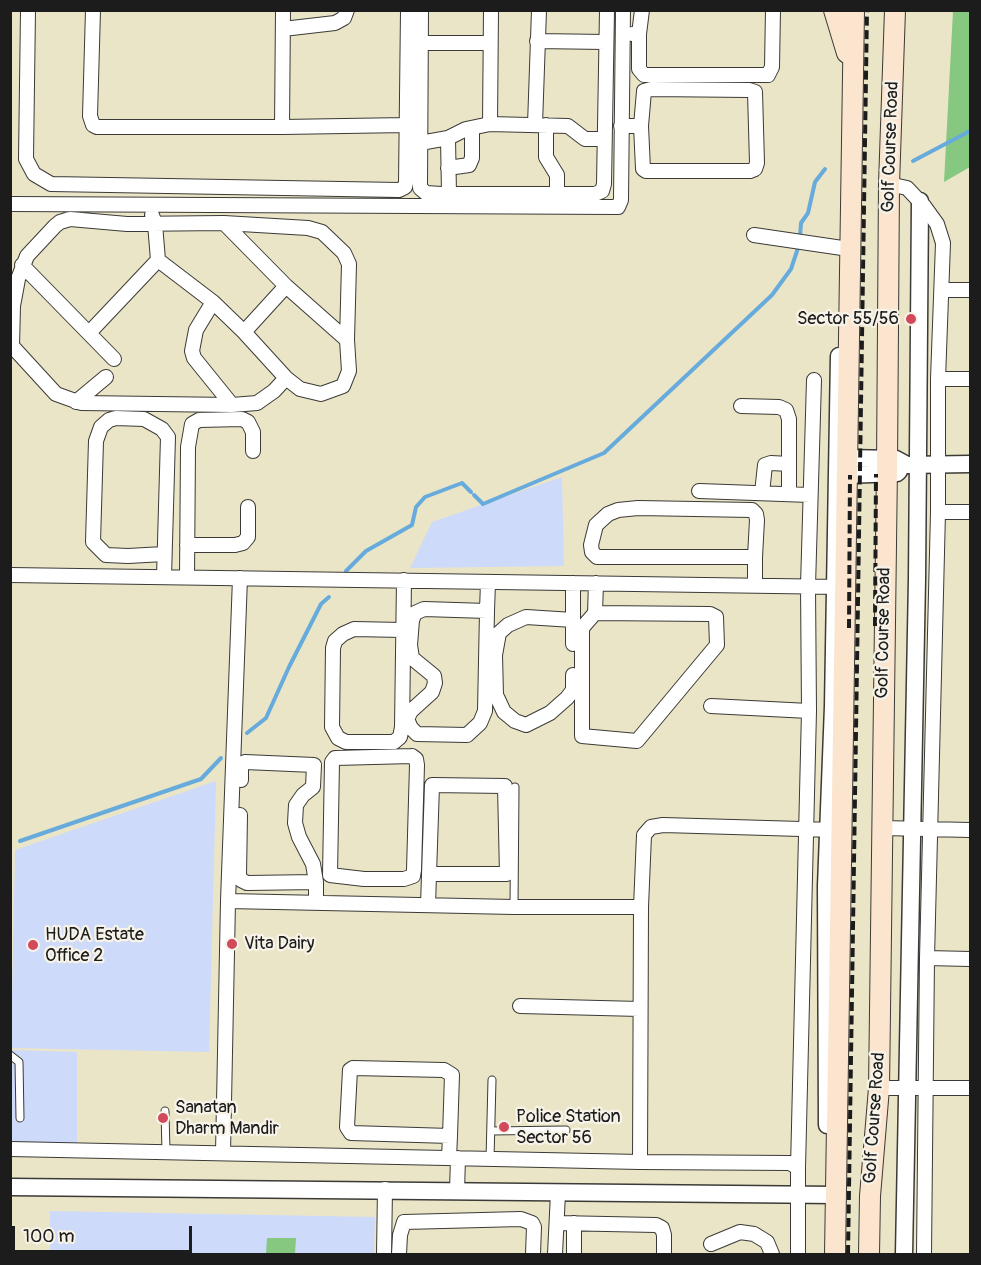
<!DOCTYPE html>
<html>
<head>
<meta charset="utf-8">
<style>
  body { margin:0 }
  #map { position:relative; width:981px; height:1265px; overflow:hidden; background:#eae5c7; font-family:Pangolin,sans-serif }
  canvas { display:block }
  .frame { position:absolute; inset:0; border:12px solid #1c1c1c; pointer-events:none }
  .scale { position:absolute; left:12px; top:1226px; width:180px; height:27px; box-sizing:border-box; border:3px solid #1c1c1c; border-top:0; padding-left:8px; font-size:18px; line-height:21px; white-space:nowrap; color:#1c1c1c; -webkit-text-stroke:4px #f7f3e8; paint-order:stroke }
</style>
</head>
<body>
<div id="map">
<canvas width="981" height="1265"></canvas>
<div class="frame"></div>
<div class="scale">100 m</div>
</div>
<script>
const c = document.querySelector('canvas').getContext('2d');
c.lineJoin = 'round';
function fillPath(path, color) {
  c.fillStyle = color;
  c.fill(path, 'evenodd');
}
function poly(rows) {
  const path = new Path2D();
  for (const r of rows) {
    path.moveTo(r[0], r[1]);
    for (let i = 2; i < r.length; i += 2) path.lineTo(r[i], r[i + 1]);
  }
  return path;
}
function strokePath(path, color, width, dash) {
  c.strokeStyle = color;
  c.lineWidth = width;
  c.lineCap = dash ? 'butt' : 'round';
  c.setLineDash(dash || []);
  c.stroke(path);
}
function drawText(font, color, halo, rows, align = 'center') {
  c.font = font + ' Pangolin,sans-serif';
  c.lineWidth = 4.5;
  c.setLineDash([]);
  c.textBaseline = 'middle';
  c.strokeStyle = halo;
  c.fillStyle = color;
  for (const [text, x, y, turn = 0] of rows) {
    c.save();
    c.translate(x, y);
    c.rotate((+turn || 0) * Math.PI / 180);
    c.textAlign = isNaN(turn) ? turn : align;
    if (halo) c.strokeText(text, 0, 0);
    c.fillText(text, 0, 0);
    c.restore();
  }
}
fillPath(poly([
  [562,477,564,566,410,568,432,522],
  [216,781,209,1052,11,1048,15,850],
  [12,1050,77,1052,77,1145,11,1143],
  [50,1211,375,1217,374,1254,50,1254]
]), '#cedafa');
fillPath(poly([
  [953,11,970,11,970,167,944,182],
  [267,1238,296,1238,295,1254,266,1254]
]), '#86c880');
strokePath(poly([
  [913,161,970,131],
  [800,237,801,223,808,213,815,182,825,169],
  [474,495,483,504,604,453,772,295,791,269,799,245],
  [346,571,366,551,412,525,416,507,425,497,462,483,471,492],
  [247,733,266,718,289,667,321,604,329,597],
  [20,841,201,779,221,758]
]), '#67abdc', 4);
const service = poly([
  [514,907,515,787],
  [10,1055,19,1062,20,1118],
  [165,1111,166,1152],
  [491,1131,566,1130],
  [490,1159,492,1080]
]);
const minor = poly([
  [28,10,26,159,34,174,51,184,399,190,405,187,406,183,408,10],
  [93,10,90,116,93,125,97,127,282,127,407,125],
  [421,10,420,188,426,193,441,194,595,194,602,191,604,184,607,10],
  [283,29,335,23,344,18,347,10],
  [632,34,639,34,642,10],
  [639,34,639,69,644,75,768,75,772,67,773,10],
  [537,41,605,42],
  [420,43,490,43],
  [490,124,491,10],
  [535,125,539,10],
  [546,125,546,157,557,175,557,194],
  [621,126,641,126,644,91,651,89,749,90,755,92,757,163,755,169,750,171,646,171,643,169,641,126],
  [282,127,283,10],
  [448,138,449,194],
  [420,143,448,138,466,129,490,124,568,126,585,139,604,139],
  [448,168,469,165,472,158,472,128],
  [889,184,907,188,924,206,937,224,943,243,938,379,938,512,927,958,924,1254],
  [10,204,618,207,621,200,623,10],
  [152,215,155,224,158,260,213,302,244,332,286,378],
  [70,219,127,224,224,223,308,228,322,232,344,253,349,264,347,340,349,371,343,386,321,394,300,389,286,378,274,391,257,403,232,405,81,403,56,394,12,346,13,306,18,279,27,256,55,226,60,222,70,219],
  [224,223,286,286,347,340],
  [754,235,849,249],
  [22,265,114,359],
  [942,290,970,290],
  [213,302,196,330,192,351,194,358,232,405],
  [244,332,286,286],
  [89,333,158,260],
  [938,379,970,379],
  [76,402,106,377],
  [741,406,779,407,786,410,789,419,789,494],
  [699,491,810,495],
  [762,493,765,465,771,463,789,464],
  [938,512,970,512],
  [187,545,235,545,243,543,248,537,248,507],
  [10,575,843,587],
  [164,577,168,437,162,429,144,419,116,418,109,420,101,427,96,441,93,542,106,555,128,556,164,554],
  [187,577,188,447,192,424,199,420,242,419,248,422,253,432,253,451],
  [573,583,573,644],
  [755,585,755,557,597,557,592,552,591,545,596,525,608,514,618,510,638,508,752,510,756,514,757,520,755,557],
  [487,611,424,609,415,613,412,620,410,645,412,658,434,676,435,683,432,692,411,711,407,719,411,728,417,734,467,735,480,723,485,711,487,611,488,582],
  [595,613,710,614,716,617,717,645,637,741,582,736,582,628,595,613,596,583],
  [573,620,526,617,508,625,499,633,495,655,496,695,504,712,515,721,526,725,550,713,567,698,573,690,573,675],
  [402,630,354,629,343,634,335,641,333,648,332,727,338,738,346,742,394,742,400,737,402,727,404,580],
  [711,706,809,711],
  [412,756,416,759,417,765,414,870,413,876,404,879,364,879,330,875,332,762,335,758,412,756],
  [241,780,241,764,245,762,314,765,313,787,303,795,296,805,295,823,299,837,313,864,316,882,316,903],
  [240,815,239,875,241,880,247,883,316,882],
  [882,828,970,830],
  [228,901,514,907,641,907],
  [428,905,432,785,505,786,507,874,429,874],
  [927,958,970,959],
  [520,1006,640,1009],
  [879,1088,970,1088],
  [10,1149,640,1162,790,1163,798,1168,798,1254],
  [223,1153,228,901,240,578],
  [449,1158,450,1136,452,1075,444,1070,353,1068,350,1070,347,1127,351,1133,450,1136],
  [640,1162,641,907,644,835,651,827,663,825,836,830],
  [798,1168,809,711,808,586,814,380],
  [457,1191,458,1158],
  [557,1223,656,1225,662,1228,664,1235,664,1254],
  [711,1244,740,1232,754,1234,767,1242,772,1254],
  [384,1254,385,1189],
  [399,1254,400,1235,404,1222,521,1219,532,1223,534,1227,533,1254],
  [555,1254,558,1193],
  [574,1254,574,1223]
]);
const tertiary = poly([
  [846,458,896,459,907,465,970,464],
  [846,475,897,473,899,471],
  [827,1125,826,886,833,706,839,356],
  [10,1187,836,1195],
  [904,1254,917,579,920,201]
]);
const secondary = poly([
  [834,10,847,53],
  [835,1254,854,10],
  [869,1254,870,1196,879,1088,887,466,889,184,895,10]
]);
strokePath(service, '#3b3a36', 9);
strokePath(minor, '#3b3a36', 16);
strokePath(tertiary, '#3b3a36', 19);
strokePath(secondary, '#3b3a36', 22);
strokePath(service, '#fff', 7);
strokePath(minor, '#fff', 14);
strokePath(tertiary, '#fff', 16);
strokePath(secondary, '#fbe5cf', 20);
strokePath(poly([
  [875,626,876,474],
  [849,628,850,475],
  [848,1254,867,10]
]), '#1c1c1c', 4, [9, 4.5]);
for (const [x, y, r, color] of [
  [911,319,6,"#d1495b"],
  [232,944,6,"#d1495b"],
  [33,945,6,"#d1495b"],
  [163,1118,6,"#d1495b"],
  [504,1127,6,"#d1495b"]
]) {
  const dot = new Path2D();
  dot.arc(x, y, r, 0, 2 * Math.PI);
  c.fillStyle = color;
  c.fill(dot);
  strokePath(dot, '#f7f3e8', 2);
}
drawText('18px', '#1c1c1c', '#f7f3e8', [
  ["Golf Course Road",891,147,-88],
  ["Golf Course Road",884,633,-89],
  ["Golf Course Road",875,1118,-86]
]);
drawText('18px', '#1c1c1c', '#f7f3e8', [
  ["Sector 55/56",899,319,"right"],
  ["HUDA Estate",45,935],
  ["Office 2",45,956],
  ["Vita Dairy",244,944],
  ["Sanatan",175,1108],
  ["Dharm Mandir",175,1129],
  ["Police Station",516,1117],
  ["Sector 56",516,1138]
], 'left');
</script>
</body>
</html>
